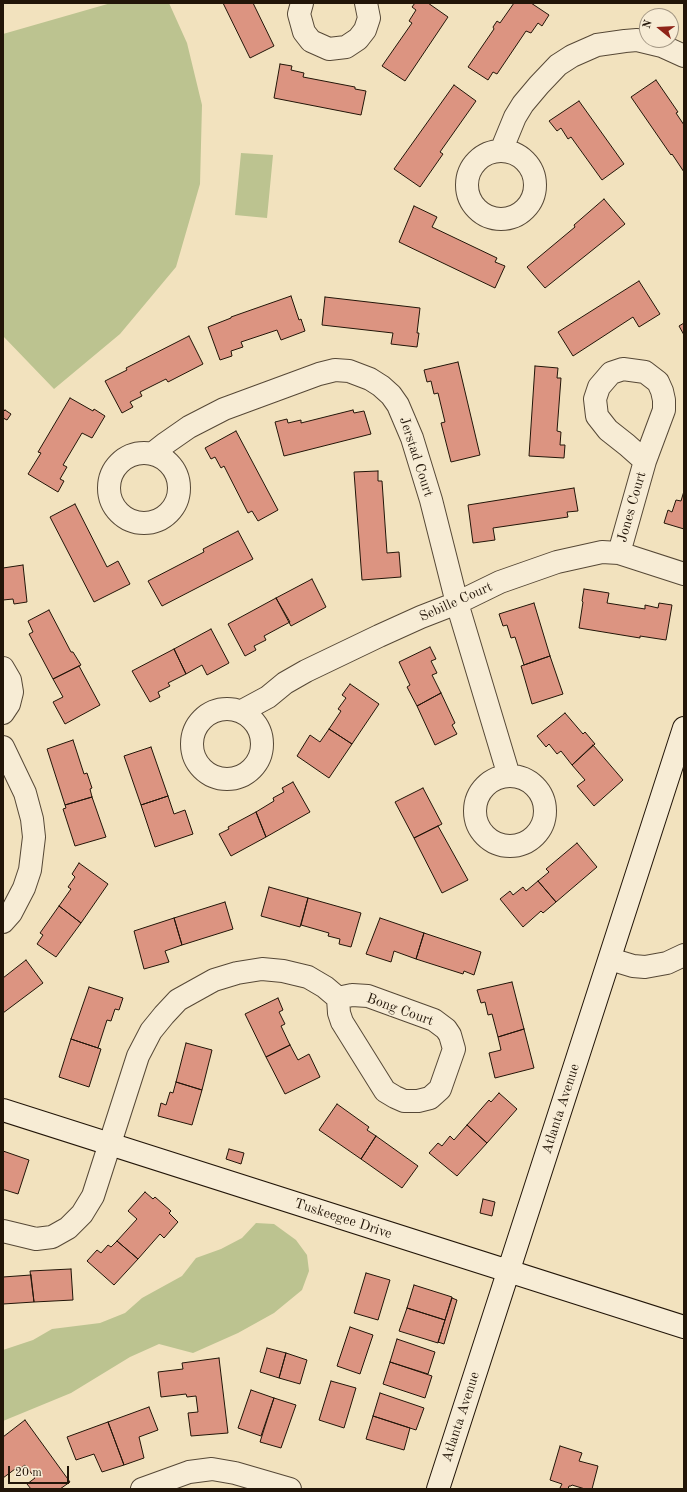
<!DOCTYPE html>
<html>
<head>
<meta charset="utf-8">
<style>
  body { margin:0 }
  #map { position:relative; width:687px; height:1492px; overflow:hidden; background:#f2e2be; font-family:"Old Standard TT",serif }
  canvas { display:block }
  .frame { position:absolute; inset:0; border:4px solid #221508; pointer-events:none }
  .north { position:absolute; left:639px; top:8px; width:40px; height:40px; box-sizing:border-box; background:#f7ecd5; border:1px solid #a29683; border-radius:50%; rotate:288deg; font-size:11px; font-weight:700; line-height:16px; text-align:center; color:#221508 }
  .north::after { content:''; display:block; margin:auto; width:14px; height:18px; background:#8f2418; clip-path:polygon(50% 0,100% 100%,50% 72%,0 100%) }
  .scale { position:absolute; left:8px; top:1466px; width:61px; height:18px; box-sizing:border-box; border:2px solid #221508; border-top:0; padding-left:5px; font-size:12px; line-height:14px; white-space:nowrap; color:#221508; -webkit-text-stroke:3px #f7ecd5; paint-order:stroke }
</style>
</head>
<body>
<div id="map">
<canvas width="687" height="1492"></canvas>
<div class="frame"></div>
<div class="north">N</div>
<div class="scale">20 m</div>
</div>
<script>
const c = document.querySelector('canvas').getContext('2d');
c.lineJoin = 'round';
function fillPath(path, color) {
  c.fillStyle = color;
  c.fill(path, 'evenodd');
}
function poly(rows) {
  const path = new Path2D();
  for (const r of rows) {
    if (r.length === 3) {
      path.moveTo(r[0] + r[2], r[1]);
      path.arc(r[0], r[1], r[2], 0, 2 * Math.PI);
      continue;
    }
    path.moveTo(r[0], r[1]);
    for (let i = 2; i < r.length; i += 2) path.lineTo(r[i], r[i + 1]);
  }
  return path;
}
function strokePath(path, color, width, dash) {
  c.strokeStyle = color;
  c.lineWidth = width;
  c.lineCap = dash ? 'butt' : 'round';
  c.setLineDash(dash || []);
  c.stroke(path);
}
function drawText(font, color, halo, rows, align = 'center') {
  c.font = font + ' "Old Standard TT",serif';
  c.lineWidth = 3;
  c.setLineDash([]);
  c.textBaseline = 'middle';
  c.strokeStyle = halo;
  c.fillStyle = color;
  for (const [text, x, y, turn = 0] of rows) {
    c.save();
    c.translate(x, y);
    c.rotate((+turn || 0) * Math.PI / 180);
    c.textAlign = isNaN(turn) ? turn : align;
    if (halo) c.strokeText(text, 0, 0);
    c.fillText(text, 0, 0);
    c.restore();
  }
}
fillPath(poly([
  [111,3,169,3,187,43,202,105,200,184,176,267,120,334,54,389,3,336,3,34],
  [241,153,273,155,267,218,235,215],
  [256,1223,274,1224,296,1240,307,1255,309,1271,302,1290,274,1313,238,1333,193,1353,159,1344,130,1357,71,1393,3,1421,3,1350,33,1340,52,1329,100,1323,125,1313,142,1298,182,1276,196,1258,221,1249,242,1238]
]), '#bcc390');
const building = poly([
  [223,3,253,3,274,46,250,58,223,3],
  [415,3,428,3,448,17,405,81,382,66,412,23,409,21,416,10,412,7,415,3],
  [514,3,531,3,549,15,542,26,538,23,531,33,526,31,497,74,493,72,488,80,468,67,494,29,493,27,497,21,500,23,514,3],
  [280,64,292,66,291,70,304,73,303,77,355,87,355,89,366,91,361,115,274,98,280,64],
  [656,80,678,112,676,113,684,125,684,172,672,154,671,155,631,97,656,80],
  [454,85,476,101,440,152,443,154,420,187,394,169,454,85],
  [579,101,624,164,602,180,571,137,568,139,561,128,557,131,549,121,579,101],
  [604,199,625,224,545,288,527,267,575,227,574,225,604,199],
  [414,206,437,217,432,227,497,258,495,262,505,266,495,288,399,242,414,206],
  [639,281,660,314,639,327,633,317,573,356,558,332,639,281],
  [291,296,299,320,301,319,305,331,281,340,277,330,241,342,243,347,231,351,232,356,220,360,208,327,231,318,231,317,291,296],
  [325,297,420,308,417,333,419,333,417,347,391,344,393,333,322,325,325,297],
  [684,323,684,335,679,326,684,323],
  [189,336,203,364,168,382,166,379,140,392,142,396,130,402,133,407,122,413,105,381,127,370,126,368,189,336],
  [458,362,480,455,451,462,441,423,445,422,438,393,434,394,431,381,427,382,424,370,458,362],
  [535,366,558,368,557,378,561,378,557,431,561,432,560,445,565,445,564,458,529,456,535,366],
  [70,398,93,411,94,409,105,416,92,438,82,433,63,465,67,467,60,479,64,481,58,492,28,474,41,453,38,452,70,398],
  [5,410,11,414,7,420,3,418,3,412,5,410],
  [353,410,354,413,364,411,371,434,284,456,275,422,287,419,288,423,301,420,301,423,353,410],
  [236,431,278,510,258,521,252,511,248,513,224,466,221,468,215,457,211,459,205,448,236,431],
  [378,471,378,481,382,481,387,553,399,552,401,577,362,580,354,472,378,471],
  [574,488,578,511,567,512,568,517,493,528,495,540,473,543,468,505,574,488],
  [684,491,684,529,664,523,668,510,672,512,676,500,681,501,684,491],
  [75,504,107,567,118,561,130,584,94,602,50,517,75,504],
  [238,531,253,559,162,606,148,581,204,552,203,549,238,531],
  [23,565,27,602,14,604,13,599,3,600,3,568,23,565],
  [312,579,326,607,291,626,276,598,312,579],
  [584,589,609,593,607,603,645,609,645,605,658,608,659,603,672,605,666,640,640,636,640,638,579,628,583,602,582,601,584,589],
  [276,598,290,622,264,636,266,640,254,646,256,650,245,656,228,624,276,598],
  [534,603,550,656,524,665,515,637,511,638,507,625,503,626,499,614,534,603],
  [49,610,71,652,73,652,81,665,53,679,29,634,33,632,28,621,49,610],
  [211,629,229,663,207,675,202,665,186,674,174,649,211,629],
  [430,647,436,659,431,661,437,673,432,675,441,693,417,706,407,687,410,685,399,662,430,647],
  [174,649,186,674,168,683,170,686,158,692,160,697,150,702,132,671,174,649],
  [550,656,563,694,532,704,521,666,550,656],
  [79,666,100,705,65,724,53,702,63,697,53,679,79,666],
  [350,684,379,704,352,744,329,729,341,711,338,709,346,698,342,695,350,684],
  [441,693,455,723,452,725,457,734,435,745,417,706,441,693],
  [565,713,583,734,585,732,595,744,572,765,561,751,557,754,549,744,546,747,537,736,565,713],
  [329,729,352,744,329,778,297,756,310,735,320,742,329,729],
  [73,740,84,774,87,773,92,788,90,789,92,797,65,805,47,749,73,740],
  [593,745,623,780,594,806,577,786,585,780,572,765,593,745],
  [151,747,168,796,141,805,124,756,151,747],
  [293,782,310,812,266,837,256,812,274,801,273,798,284,792,282,788,293,782],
  [423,788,442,824,414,838,395,802,423,788],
  [168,796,174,814,185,810,193,834,155,847,141,805,168,796],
  [92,797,106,837,75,846,63,809,66,808,65,805,92,797],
  [256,812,266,837,231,856,219,834,229,829,228,827,256,812],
  [438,826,468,880,442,893,414,838,438,826],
  [577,843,597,867,556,902,538,881,549,872,546,869,577,843],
  [79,863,108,884,81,923,59,906,71,889,68,887,75,877,72,874,79,863],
  [538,881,556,902,543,913,541,911,523,927,500,899,510,891,513,895,523,887,526,891,538,881],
  [269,887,308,898,300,927,261,916,269,887],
  [308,898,361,913,351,947,339,944,340,939,328,936,329,933,301,925,308,898],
  [225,902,233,929,182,945,174,918,225,902],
  [59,906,81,923,56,957,37,944,43,935,40,933,59,906],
  [174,918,182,945,165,951,169,962,144,969,134,931,174,918],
  [380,918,424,933,416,959,394,951,391,962,366,954,380,918],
  [424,933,481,952,474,975,464,971,463,974,416,959,424,933],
  [26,960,43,983,3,1013,3,978,26,960],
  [512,982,524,1029,498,1037,492,1014,488,1015,485,1002,481,1003,477,990,512,982],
  [89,987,123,998,119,1010,115,1009,111,1021,107,1020,98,1048,71,1039,89,987],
  [278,998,283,1010,279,1012,285,1024,281,1026,290,1045,266,1057,245,1014,278,998],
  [524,1029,534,1068,495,1078,489,1053,501,1050,498,1037,524,1029],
  [71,1039,101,1049,89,1087,59,1077,71,1039],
  [186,1043,212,1050,202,1090,176,1082,186,1043],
  [290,1045,298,1060,309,1054,320,1077,285,1094,266,1057,290,1045],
  [176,1082,202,1090,192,1125,158,1116,161,1103,166,1105,170,1092,173,1093,176,1082],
  [499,1093,517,1109,487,1143,467,1125,489,1100,491,1102,499,1093],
  [337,1104,369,1127,367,1130,376,1136,361,1159,319,1130,337,1104],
  [467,1125,487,1143,457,1176,429,1153,438,1143,442,1146,450,1136,454,1140,467,1125],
  [376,1136,418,1166,402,1188,361,1159,376,1136],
  [229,1149,244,1153,241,1164,226,1159,229,1149],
  [3,1151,29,1160,18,1194,5,1190,3,1190,3,1151],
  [145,1192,153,1199,155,1197,171,1211,169,1213,178,1222,164,1238,160,1234,138,1259,117,1241,137,1219,128,1211,145,1192],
  [483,1199,495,1202,492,1216,480,1213,483,1199],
  [117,1241,138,1259,114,1285,87,1261,97,1250,101,1253,108,1245,111,1247,117,1241],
  [71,1269,73,1300,34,1302,30,1271,71,1269],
  [366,1273,390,1280,378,1320,354,1313,366,1273],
  [31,1275,34,1302,3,1304,3,1277,31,1275],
  [414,1285,452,1297,445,1320,407,1308,414,1285],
  [452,1298,457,1300,444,1344,438,1342,452,1298],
  [407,1308,445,1320,438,1343,399,1331,407,1308],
  [350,1327,373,1335,360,1374,337,1366,350,1327],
  [397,1339,435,1352,428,1374,390,1362,397,1339],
  [267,1348,286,1353,279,1378,260,1372,267,1348],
  [286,1353,307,1360,300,1384,279,1378,286,1353],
  [219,1358,228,1433,191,1436,188,1413,198,1412,196,1396,187,1397,186,1394,161,1397,158,1372,183,1369,182,1363,219,1358],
  [390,1362,432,1376,425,1398,383,1384,390,1362],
  [331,1381,356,1388,344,1428,319,1420,331,1381],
  [251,1390,274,1398,261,1436,238,1428,251,1390],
  [380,1393,424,1408,416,1430,373,1416,380,1393],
  [274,1398,296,1405,281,1448,260,1442,274,1398],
  [149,1407,158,1430,139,1437,144,1458,124,1465,108,1422,149,1407],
  [373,1416,410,1428,404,1450,366,1439,373,1416],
  [25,1420,70,1482,60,1489,31,1489,27,1484,35,1478,25,1465,17,1471,15,1469,3,1478,3,1437,25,1420],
  [108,1422,124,1465,102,1472,94,1454,76,1460,67,1437,108,1422],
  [560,1446,582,1453,579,1461,598,1466,592,1489,585,1489,572,1485,571,1486,569,1486,568,1489,563,1489,560,1488,562,1484,550,1480,560,1446]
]);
fillPath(building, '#dc9481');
strokePath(building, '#221508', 1);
const street = poly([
  [302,3,299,14,304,32,311,41,329,49,346,47,358,39,365,30,369,18,366,3],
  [501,151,515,117,523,104,539,85,558,65,572,56,597,45,625,41,637,40,662,46,684,56],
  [501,185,34],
  [623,369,645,372,658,382,662,391,664,400,664,410,645,461,627,445,608,430,597,416,595,399,599,387,611,373,623,369],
  [144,488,35],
  [152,454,166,443,189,427,224,409,319,374,335,370,349,371,370,379,381,386,391,395,398,405,412,438,431,500,457,603,509,776],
  [619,553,645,461],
  [3,668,10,680,12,692,9,704,3,713],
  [227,744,35],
  [242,711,268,697,285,683,306,671,379,636,421,617,457,603,500,582,557,562,602,552,619,553,684,574],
  [3,747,25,793,32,819,34,837,30,870,24,888,11,913,3,922],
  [510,811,35],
  [610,959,633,966,645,967,667,963,684,955],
  [352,995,368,996,434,1020,446,1029,450,1035,454,1049,440,1089,430,1098,418,1101,404,1101,395,1097,385,1091,342,1022,339,1013,338,998,352,995],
  [3,1231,36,1239,52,1237,68,1228,82,1214,93,1196,138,1056,151,1031,164,1015,178,1000,214,980,237,973,262,969,283,971,308,977,325,987,338,998],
  [142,1489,189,1472,212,1469,235,1473,290,1489]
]);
const secondary = poly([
  [3,1110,684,1327],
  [438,1489,684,728]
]);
strokePath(street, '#564836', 24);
strokePath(secondary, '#221508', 24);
strokePath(street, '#f7ecd5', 22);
strokePath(secondary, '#f7ecd5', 22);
drawText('14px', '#221508', '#f7ecd5', [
  ["Jerstad Court",416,457,72],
  ["Jones Court",632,507,-74],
  ["Sebille Court",456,602,-24],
  ["Bong Court",400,1010,20],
  ["Atlanta Avenue",561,1109,-72],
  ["Tuskeegee Drive",343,1219,18],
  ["Atlanta Avenue",461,1417,-72]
]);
</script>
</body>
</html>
